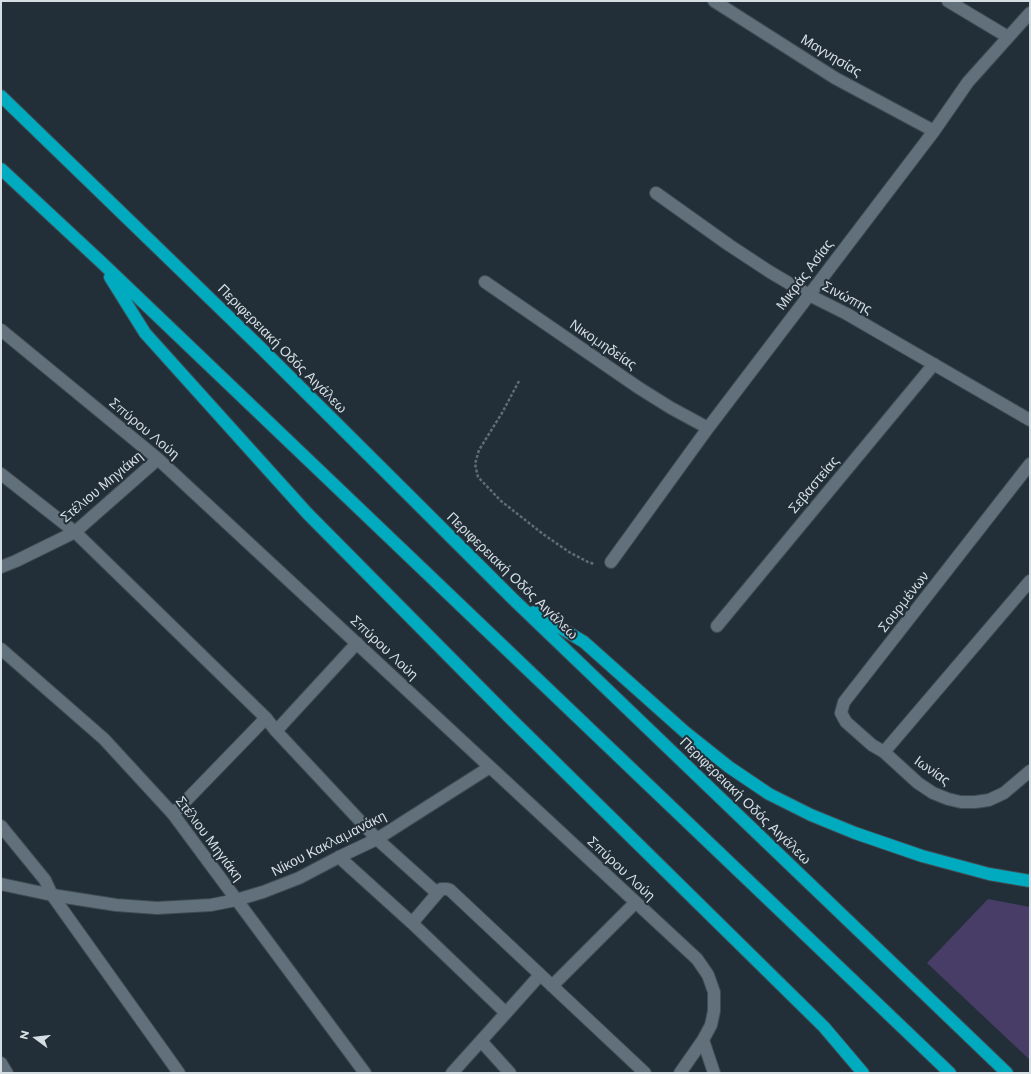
<!DOCTYPE html>
<html>
<head>
<meta charset="utf-8">
<style>
  body { margin:0 }
  #map { position:relative; width:1031px; height:1074px; overflow:hidden; background:#222f38; font-family:Montserrat,sans-serif }
  canvas { display:block }
  .frame { position:absolute; inset:0; border:2px solid #d5dee3; pointer-events:none }
  .north { position:absolute; left:16px; top:1018px; width:40px; height:40px; -webkit-text-stroke:3px #222f38; paint-order:stroke; rotate:285deg; font-size:11px; font-weight:700; line-height:16px; text-align:center; color:#d5dee3 }
  .north::after { content:''; display:block; margin:auto; width:14px; height:18px; background:#d5dee3; clip-path:polygon(50% 0,100% 100%,50% 72%,0 100%) }
</style>
</head>
<body>
<div id="map">
<canvas width="1031" height="1074"></canvas>
<div class="frame"></div>
<div class="north">N</div>
</div>
<script>
const c = document.querySelector('canvas').getContext('2d');
c.lineJoin = 'round';
function fillPath(path, color) {
  c.fillStyle = color;
  c.fill(path, 'evenodd');
}
function poly(rows) {
  const path = new Path2D();
  for (const r of rows) {
    path.moveTo(r[0], r[1]);
    for (let i = 2; i < r.length; i += 2) path.lineTo(r[i], r[i + 1]);
  }
  return path;
}
function strokePath(path, color, width, dash) {
  c.strokeStyle = color;
  c.lineWidth = width;
  c.lineCap = dash ? 'butt' : 'round';
  c.setLineDash(dash || []);
  c.stroke(path);
}
function drawText(font, color, halo, rows, align = 'center') {
  c.font = font + ' Montserrat,sans-serif';
  c.lineWidth = 4;
  c.setLineDash([]);
  c.textBaseline = 'middle';
  c.strokeStyle = halo;
  c.fillStyle = color;
  for (const [text, x, y, turn = 0] of rows) {
    c.save();
    c.translate(x, y);
    c.rotate((+turn || 0) * Math.PI / 180);
    c.textAlign = isNaN(turn) ? turn : align;
    if (halo) c.strokeText(text, 0, 0);
    c.fillText(text, 0, 0);
    c.restore();
  }
}
fillPath(poly([
  [988,899,1030,907,1030,1060,927,963]
]), '#483d67');
const lane = poly([
  [1,474,75,532,266,718,276,731,377,839,437,893],
  [276,731,357,643],
  [173,814,266,718],
  [1,826,45,880,52,895,179,1073],
  [339,857,412,923,506,1013,452,1073],
  [412,923,441,889,447,889,450,890,645,1073],
  [552,986,635,903],
  [506,1013,540,975],
  [481,1041,510,1073]
]);
const street = poly([
  [714,1,835,78,934,131],
  [948,1,1008,37],
  [656,193,729,245,770,272,809,295,847,314,1030,420],
  [485,282,639,388,671,408,708,428],
  [1,330,158,459,697,959,708,975,714,992,714,1011,711,1025,703,1040,680,1073],
  [1030,464,844,702,841,713,846,722,872,745,884,752,918,783,933,793,948,799,961,802,975,802,989,800,1004,793,1030,771],
  [611,562,708,428,934,131,968,82,1030,13],
  [1,567,16,561,75,532,158,459],
  [717,626,934,364],
  [1,649,104,739,173,814,365,1073],
  [884,752,1030,581],
  [1,884,52,895,116,905,157,908,211,905,236,900,263,892,299,878,339,857,377,839,490,767],
  [703,1040,714,1073],
  [1,1063,7,1073]
]);
const highway = poly([
  [1,96,261,348,514,600,1007,1073],
  [1,169,101,262,950,1073],
  [110,277,145,333,307,513,511,719,824,1027,863,1073],
  [534,612,584,642,685,732,729,767,769,794,811,815,855,833,922,856,989,874,1030,881]
]);
strokePath(lane, '#3f4b52', 14);
strokePath(street, '#3f4b52', 14);
strokePath(highway, '#3f4b52', 14);
strokePath(poly([
  [519,381,502,413,479,450,475,464,478,477,501,501,543,534,569,552,588,562,594,564]
]), '#606c74', 2.5, [3, 2]);
strokePath(lane, '#62707b', 12);
strokePath(street, '#62707b', 12);
strokePath(highway, '#00aabf', 12);
drawText('14px', '#d5dee3', '#222f38', [
  ["Μαγνησίας",831,56,31],
  ["Μικράς Ασίας",805,275,-53],
  ["Σινώπης",847,298,28],
  ["Νικομηδείας",603,345,34],
  ["Περιφερειακή Οδός Αιγάλεω",282,349,45],
  ["Σπύρου Λούη",144,429,40],
  ["Σεβαστείας",814,485,-50],
  ["Στέλιου Μηγιάκη",102,487,-40],
  ["Περιφερειακή Οδός Αιγάλεω",512,576,44],
  ["Σουρμένων",904,602,-52],
  ["Σπύρου Λούη",384,648,43],
  ["Ιωνίας",932,771,35],
  ["Περιφερειακή Οδός Αιγάλεω",745,801,44],
  ["Στέλιου Μηγιάκη",209,839,53],
  ["Νίκου Κακλαμανάκη",329,844,-27],
  ["Σπύρου Λούη",621,869,43]
]);
</script>
</body>
</html>
